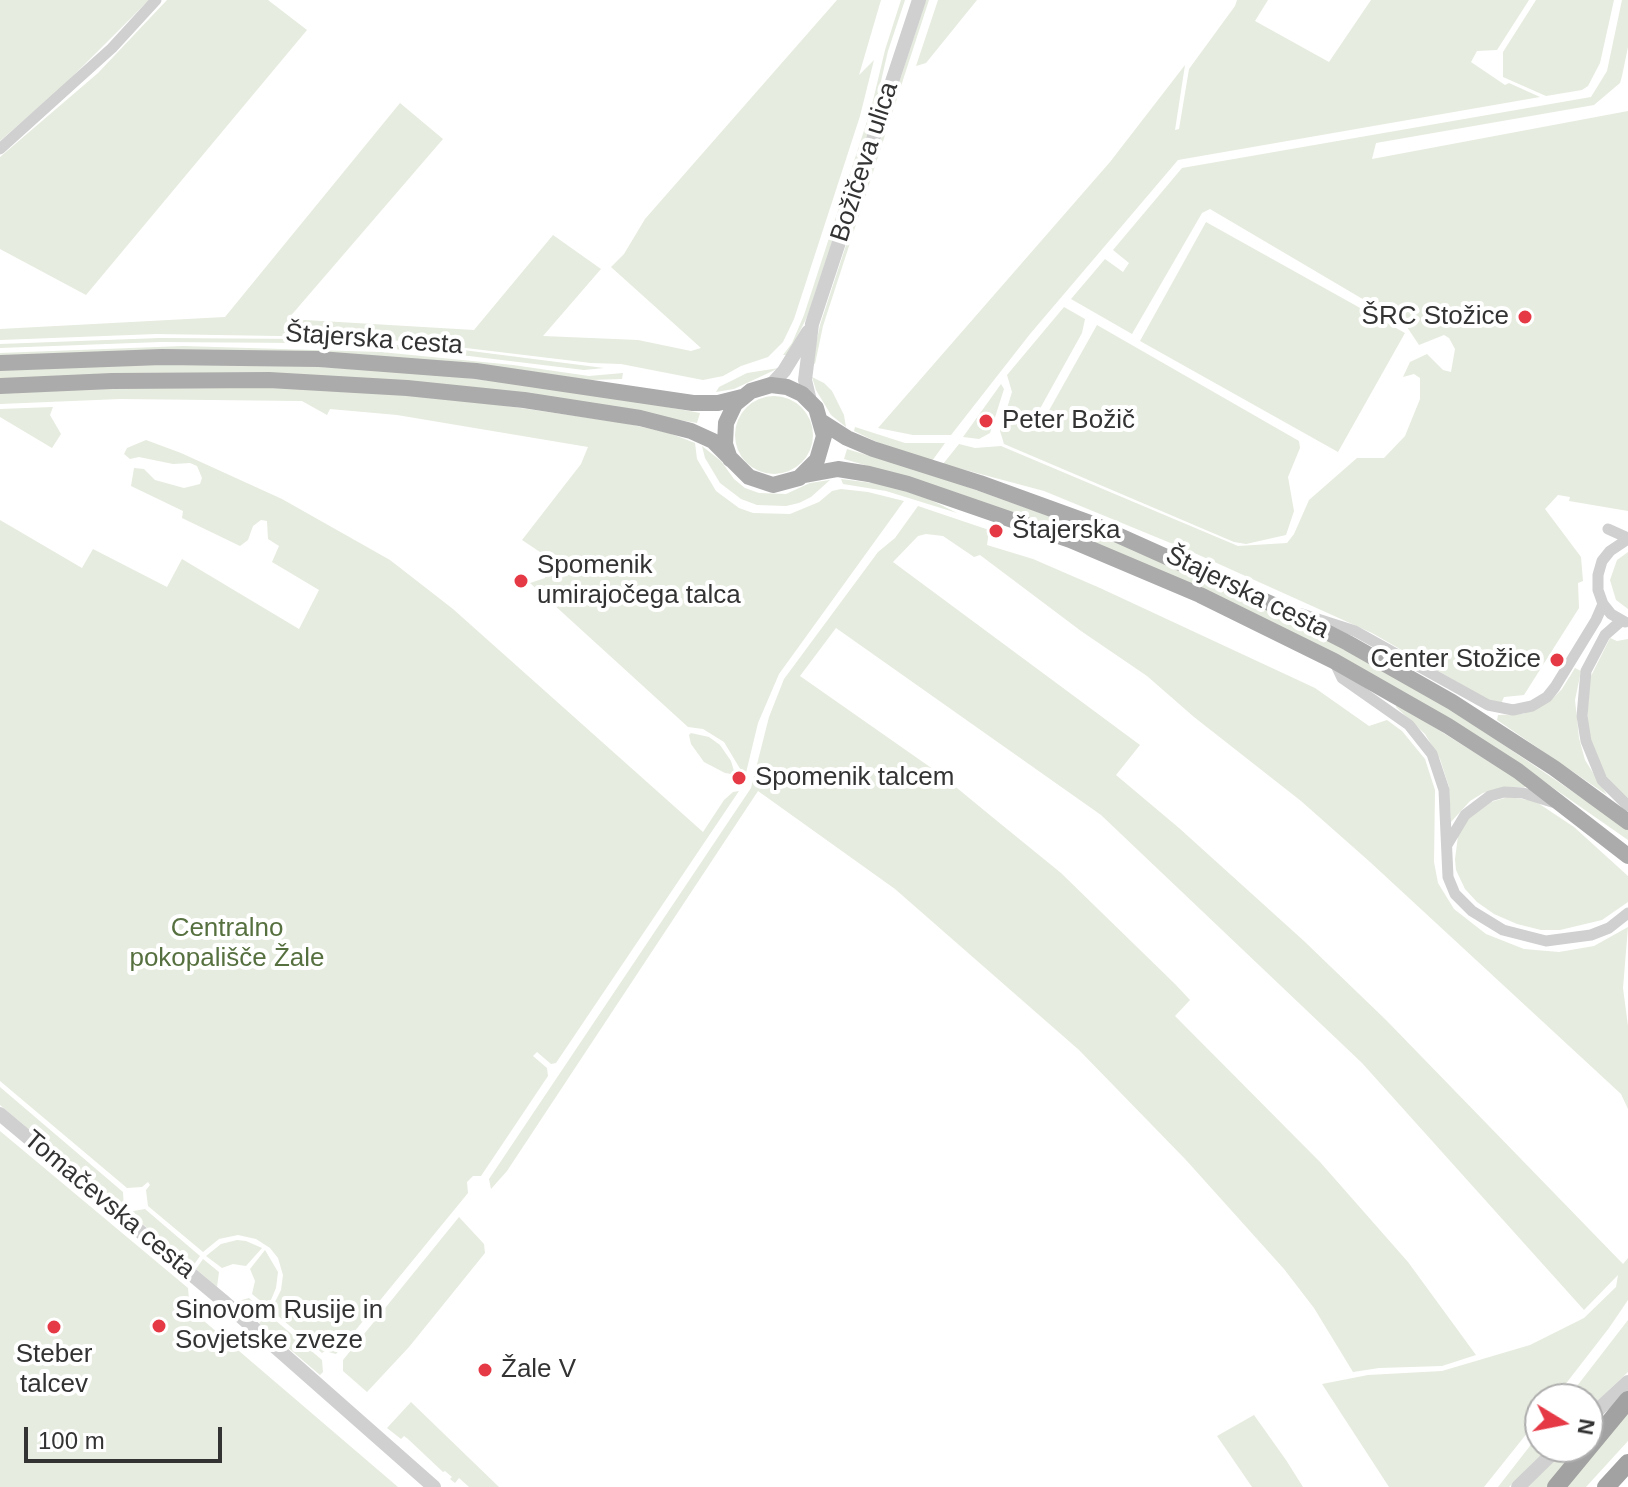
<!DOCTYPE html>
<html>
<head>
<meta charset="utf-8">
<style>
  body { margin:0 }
  #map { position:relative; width:1628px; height:1487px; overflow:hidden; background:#fff; font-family:Helvetica,sans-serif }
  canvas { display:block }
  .north { position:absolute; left:1524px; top:1383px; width:80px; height:80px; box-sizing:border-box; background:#fff; border:2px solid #adadad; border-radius:50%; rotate:100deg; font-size:22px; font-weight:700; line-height:32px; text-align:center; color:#333 }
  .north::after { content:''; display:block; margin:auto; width:28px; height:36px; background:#e63946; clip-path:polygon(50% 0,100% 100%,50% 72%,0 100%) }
  .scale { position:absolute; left:24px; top:1427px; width:198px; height:36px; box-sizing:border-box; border:4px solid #333; border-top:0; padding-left:10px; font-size:24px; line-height:28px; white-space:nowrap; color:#333; -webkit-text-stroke:6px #fff; paint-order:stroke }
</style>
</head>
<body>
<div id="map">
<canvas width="1628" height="1487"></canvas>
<div class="north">N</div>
<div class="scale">100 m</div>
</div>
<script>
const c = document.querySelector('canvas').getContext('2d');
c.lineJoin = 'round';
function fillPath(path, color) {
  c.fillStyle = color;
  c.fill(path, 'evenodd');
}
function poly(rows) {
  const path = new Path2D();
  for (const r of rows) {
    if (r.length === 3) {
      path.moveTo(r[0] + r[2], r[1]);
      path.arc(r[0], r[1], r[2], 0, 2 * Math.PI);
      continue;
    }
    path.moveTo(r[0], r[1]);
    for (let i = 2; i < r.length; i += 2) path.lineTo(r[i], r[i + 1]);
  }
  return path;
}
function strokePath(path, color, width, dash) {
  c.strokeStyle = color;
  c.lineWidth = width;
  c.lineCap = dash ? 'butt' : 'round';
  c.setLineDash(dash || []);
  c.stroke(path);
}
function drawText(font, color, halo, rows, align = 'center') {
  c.font = font + ' Helvetica,sans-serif';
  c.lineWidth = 8;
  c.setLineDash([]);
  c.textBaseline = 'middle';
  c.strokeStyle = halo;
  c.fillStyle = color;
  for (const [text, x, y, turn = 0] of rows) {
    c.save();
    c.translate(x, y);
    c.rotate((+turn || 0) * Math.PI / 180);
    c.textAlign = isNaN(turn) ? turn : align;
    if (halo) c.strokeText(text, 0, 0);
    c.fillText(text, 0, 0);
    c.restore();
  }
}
fillPath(poly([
  [0,0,149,0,62,87,0,141],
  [167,0,268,0,307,30,86,295,0,249,0,157,98,73],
  [837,0,881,0,859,75,874,60,860,116,794,319,783,342,768,357,741,366,723,376,703,380,621,364,591,363,416,342,341,337,156,334,0,340,0,329,225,317,400,103,443,139,288,319,474,330,553,235,601,269,543,336,638,340,691,351,701,348,611,267,624,254,645,219],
  [901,0,905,0,888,51,872,120,808,315,788,355,783,355,792,343,804,315,871,109,885,50],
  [926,0,929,0,823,326,815,364,812,362,820,325],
  [938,0,977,0,926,63,916,66],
  [1237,0,1268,0,1255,21,1329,62,1371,0,1529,0,1497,50,1477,51,1471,62,1505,85,1509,83,1540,97,1178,160,1030,334,951,435,913,435,878,428,1110,162,1185,65,1175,130,1179,129,1189,69,1235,6],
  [1536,0,1614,0,1600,63,1588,86,1582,90,1546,96,1503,77,1503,52],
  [1622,0,1628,0,1628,47,1622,76,1620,83,1594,105,1376,143,1372,159,1628,111,1628,511,1569,501,1570,497,1558,495,1545,509,1581,557,1583,581,1578,583,1579,608,1524,695,1504,697,1501,704,1494,703,1372,633,1190,551,1044,491,943,464,959,444,975,448,1001,446,1238,546,1287,543,1294,534,1309,500,1357,458,1384,458,1405,436,1420,399,1420,378,1414,374,1403,377,1410,362,1427,354,1443,370,1451,372,1455,349,1449,338,1444,335,1419,345,1405,324,1210,209,1202,213,1132,334,1071,299,1105,259,1123,272,1129,263,1113,250,1182,168,1591,97,1607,71],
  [1206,222,1405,333,1338,452,1140,341],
  [1064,307,1085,319,1082,333,1027,432,1038,430,1097,325,1299,441,1300,448,1288,477,1294,511,1286,535,1246,544,1234,542,1004,444,1000,431,1012,392,1007,375],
  [160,338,304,339,371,343,463,350,604,368,584,370,436,352,303,343,160,342,0,348,0,344],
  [183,346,381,352,513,365,589,376,623,373,622,379,589,380,507,368,0,357,0,353],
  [105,365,287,365,433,374,590,393,700,413,697,423,521,393,0,379,0,370],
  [779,368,734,389,716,392,719,387,747,373],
  [812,377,824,383,832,391,844,415,846,427,831,415,816,390],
  [1001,384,1004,389,990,433,979,439,963,437],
  [242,386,392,393,472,401,624,423,669,433,695,443,697,459,716,491,739,508,753,513,790,514,819,502,832,491,841,489,868,492,904,501,779,674,758,723,745,777,724,742,703,729,688,727,530,583,545,578,546,567,552,560,522,540,581,464,588,447,397,415,330,409,327,415,302,401,120,399,0,404,0,393,122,387],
  [774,435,39],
  [53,407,50,415,61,434,52,448,0,417,0,409],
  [855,427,905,443,945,443,932,461,883,445,854,431],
  [146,440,181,453,282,499,390,560,453,609,703,832,724,800,733,792,739,791,556,1063,551,1064,537,1052,533,1056,547,1068,548,1076,481,1176,473,1176,467,1182,468,1193,336,1354,325,1351,322,1353,271,1310,281,1290,283,1275,278,1258,270,1248,256,1239,238,1235,219,1239,203,1252,148,1206,146,1190,150,1185,148,1182,142,1187,127,1188,0,1081,0,520,82,568,93,549,167,587,182,559,299,629,319,590,272,562,279,546,268,539,267,521,261,520,253,526,248,540,240,546,182,518,183,511,131,486,134,468,144,469,155,480,184,488,200,484,202,478,197,466,190,463,173,464,139,457,130,459,124,454,127,448],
  [702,446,721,461,734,479,745,488,759,493,786,494,810,483,830,480,811,497,799,503,786,506,757,505,741,499,720,483,705,458],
  [847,449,942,478,1086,529,1243,597,1341,647,1458,714,1628,829,1628,840,1506,755,1082,537,940,487,844,459],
  [841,479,880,484,925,497,957,513,886,491,843,484],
  [918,506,989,530,987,545,1033,559,1100,588,1315,688,1369,726,1387,720,1402,731,1425,759,1435,790,1434,862,1438,883,1454,909,1486,934,1524,949,1559,952,1594,946,1628,927,1623,988,1628,1026,1628,1109,1621,1094,1370,862,1301,801,1194,717,1147,676,1081,631,980,555,974,557,943,536,926,534,918,536,893,562,1140,745,1116,775,1179,828,1304,941,1386,1020,1623,1264,1628,1258,1628,1300,1609,1328,1554,1399,1540,1399,1540,1417,1484,1487,1389,1487,1322,1384,1368,1375,1442,1371,1530,1345,1584,1318,1616,1287,1618,1275,1584,1310,1362,1063,1101,815,836,628,800,676,940,774,991,816,1061,873,1175,984,1190,1000,1175,1016,1320,1162,1408,1262,1476,1355,1442,1366,1379,1368,1353,1372,1314,1308,1284,1269,1186,1160,1079,1050,895,889,758,791,507,1171,491,1189,489,1179,751,788,769,717,784,679,878,552,895,538],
  [1628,552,1628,609,1616,600,1610,580,1617,560],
  [1610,638,1617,641,1628,639,1628,800,1605,775,1593,749,1587,720,1590,678],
  [1575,668,1581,671,1575,700,1579,738,1585,760,1607,795,1497,720,1498,715,1523,714,1550,701,1562,689],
  [1397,704,1525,784,1525,787,1504,787,1483,793,1470,801,1451,822,1449,787,1440,759,1425,734,1396,707],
  [691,733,709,737,720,745,731,761,734,771,731,774,725,773,704,762,691,744,689,735],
  [1508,797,1535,801,1574,827,1628,876,1628,902,1602,920,1560,930,1541,930,1517,924,1494,914,1477,902,1465,889,1456,870,1455,859,1458,836,1466,821,1491,802],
  [0,1087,123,1192,124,1209,0,1105],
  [0,1131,188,1288,189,1299,204,1321,398,1487,0,1487],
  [145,1209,200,1256,193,1266,128,1212],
  [459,1217,484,1244,485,1253,409,1347,367,1392,343,1371,343,1360],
  [237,1240,246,1241,262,1248,246,1266,233,1264,222,1268,206,1256,221,1244],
  [265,1250,278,1272,276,1288,268,1307,252,1294,255,1281,250,1269],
  [203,1259,219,1272,217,1287,196,1269],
  [249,1298,264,1311,255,1320,235,1302],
  [268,1314,322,1360,323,1372,320,1375,259,1323],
  [1628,1320,1628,1372,1588,1410,1588,1399,1567,1399],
  [411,1402,499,1487,469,1487,459,1478,455,1483,450,1479,452,1477,445,1471,443,1472,408,1439,404,1436,401,1439,387,1428],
  [1628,1410,1628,1441,1586,1487,1564,1487],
  [1254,1415,1286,1460,1303,1487,1252,1487,1217,1436],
  [1540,1433,1540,1447,1549,1447,1509,1487,1498,1487],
  [1568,1447,1580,1447,1547,1487,1527,1487]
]), '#e6ecdf');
strokePath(poly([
  [0,149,112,48,156,0],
  [1608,529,1628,538],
  [1302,614,1355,631,1488,705,1513,710,1532,706,1547,697,1555,687,1596,620,1603,604],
  [1621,621,1605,635,1586,671,1582,716,1586,741,1602,780,1628,806],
  [1625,622,1611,614,1603,604,1598,590,1598,575,1602,561,1610,551,1628,539],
  [1334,661,1342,678,1409,725,1432,754,1444,790,1448,877,1455,894,1472,911,1503,930,1546,941,1591,935,1609,928,1628,913],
  [1447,845,1465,815,1490,796,1504,792,1523,793,1552,802]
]), '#d0d0d0', 11);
strokePath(poly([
  [771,385,784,371,808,332],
  [810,401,805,380,812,324,919,0],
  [0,1114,222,1300,434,1487],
  [1588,1419,1628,1382],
  [1518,1487,1559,1447]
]), '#d0d0d0', 14);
strokePath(poly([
  [0,363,162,357,319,359,476,371,693,403,718,403,742,397],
  [0,386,112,381,269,380,407,388,524,400,640,418,691,431,713,441,749,477,773,485,799,478,817,460,824,436,816,408,802,394,787,387,771,385,751,391,735,404,726,423,725,444,730,459],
  [822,422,847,438,873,449,980,483,1093,524,1276,606,1348,643,1452,702,1554,768,1628,822],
  [805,475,838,469,869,474,908,484,1070,540,1200,595,1334,661,1448,726,1518,771,1628,856]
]), '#ababab', 16);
strokePath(poly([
  [1556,1487,1628,1400],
  [1606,1487,1628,1463]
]), '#a2a2a2', 18);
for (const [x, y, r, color] of [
  [1525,317,8,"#e63946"],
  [986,421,8,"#e63946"],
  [996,531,8,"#e63946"],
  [521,581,8,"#e63946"],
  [1557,660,8,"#e63946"],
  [739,778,8,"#e63946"],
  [159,1326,8,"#e63946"],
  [54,1327,8,"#e63946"],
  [485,1370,8,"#e63946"]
]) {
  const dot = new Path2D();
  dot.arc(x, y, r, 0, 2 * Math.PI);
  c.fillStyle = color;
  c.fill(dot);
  strokePath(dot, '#fff', 3);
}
drawText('26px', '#333', '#fff', [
  ["Božičeva ulica",865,162,-72],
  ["Štajerska cesta",374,340,4],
  ["Štajerska cesta",1247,593,26],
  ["Tomačevska cesta",109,1205,40]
]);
drawText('26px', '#333', '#fff', [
  ["ŠRC Stožice",1509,317,"right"],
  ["Peter Božič",1002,421],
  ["Štajerska",1012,531],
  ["Spomenik",537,566],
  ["umirajočega talca",537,596],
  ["Center Stožice",1541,660,"right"],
  ["Spomenik talcem",755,778],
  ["Sinovom Rusije in",175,1311],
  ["Sovjetske zveze",175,1341],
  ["Steber",54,1355,"center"],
  ["talcev",54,1385,"center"],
  ["Žale V",501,1370]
], 'left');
drawText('26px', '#56703f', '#fff', [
  ["Centralno",227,929],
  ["pokopališče Žale",227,959]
]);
</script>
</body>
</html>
